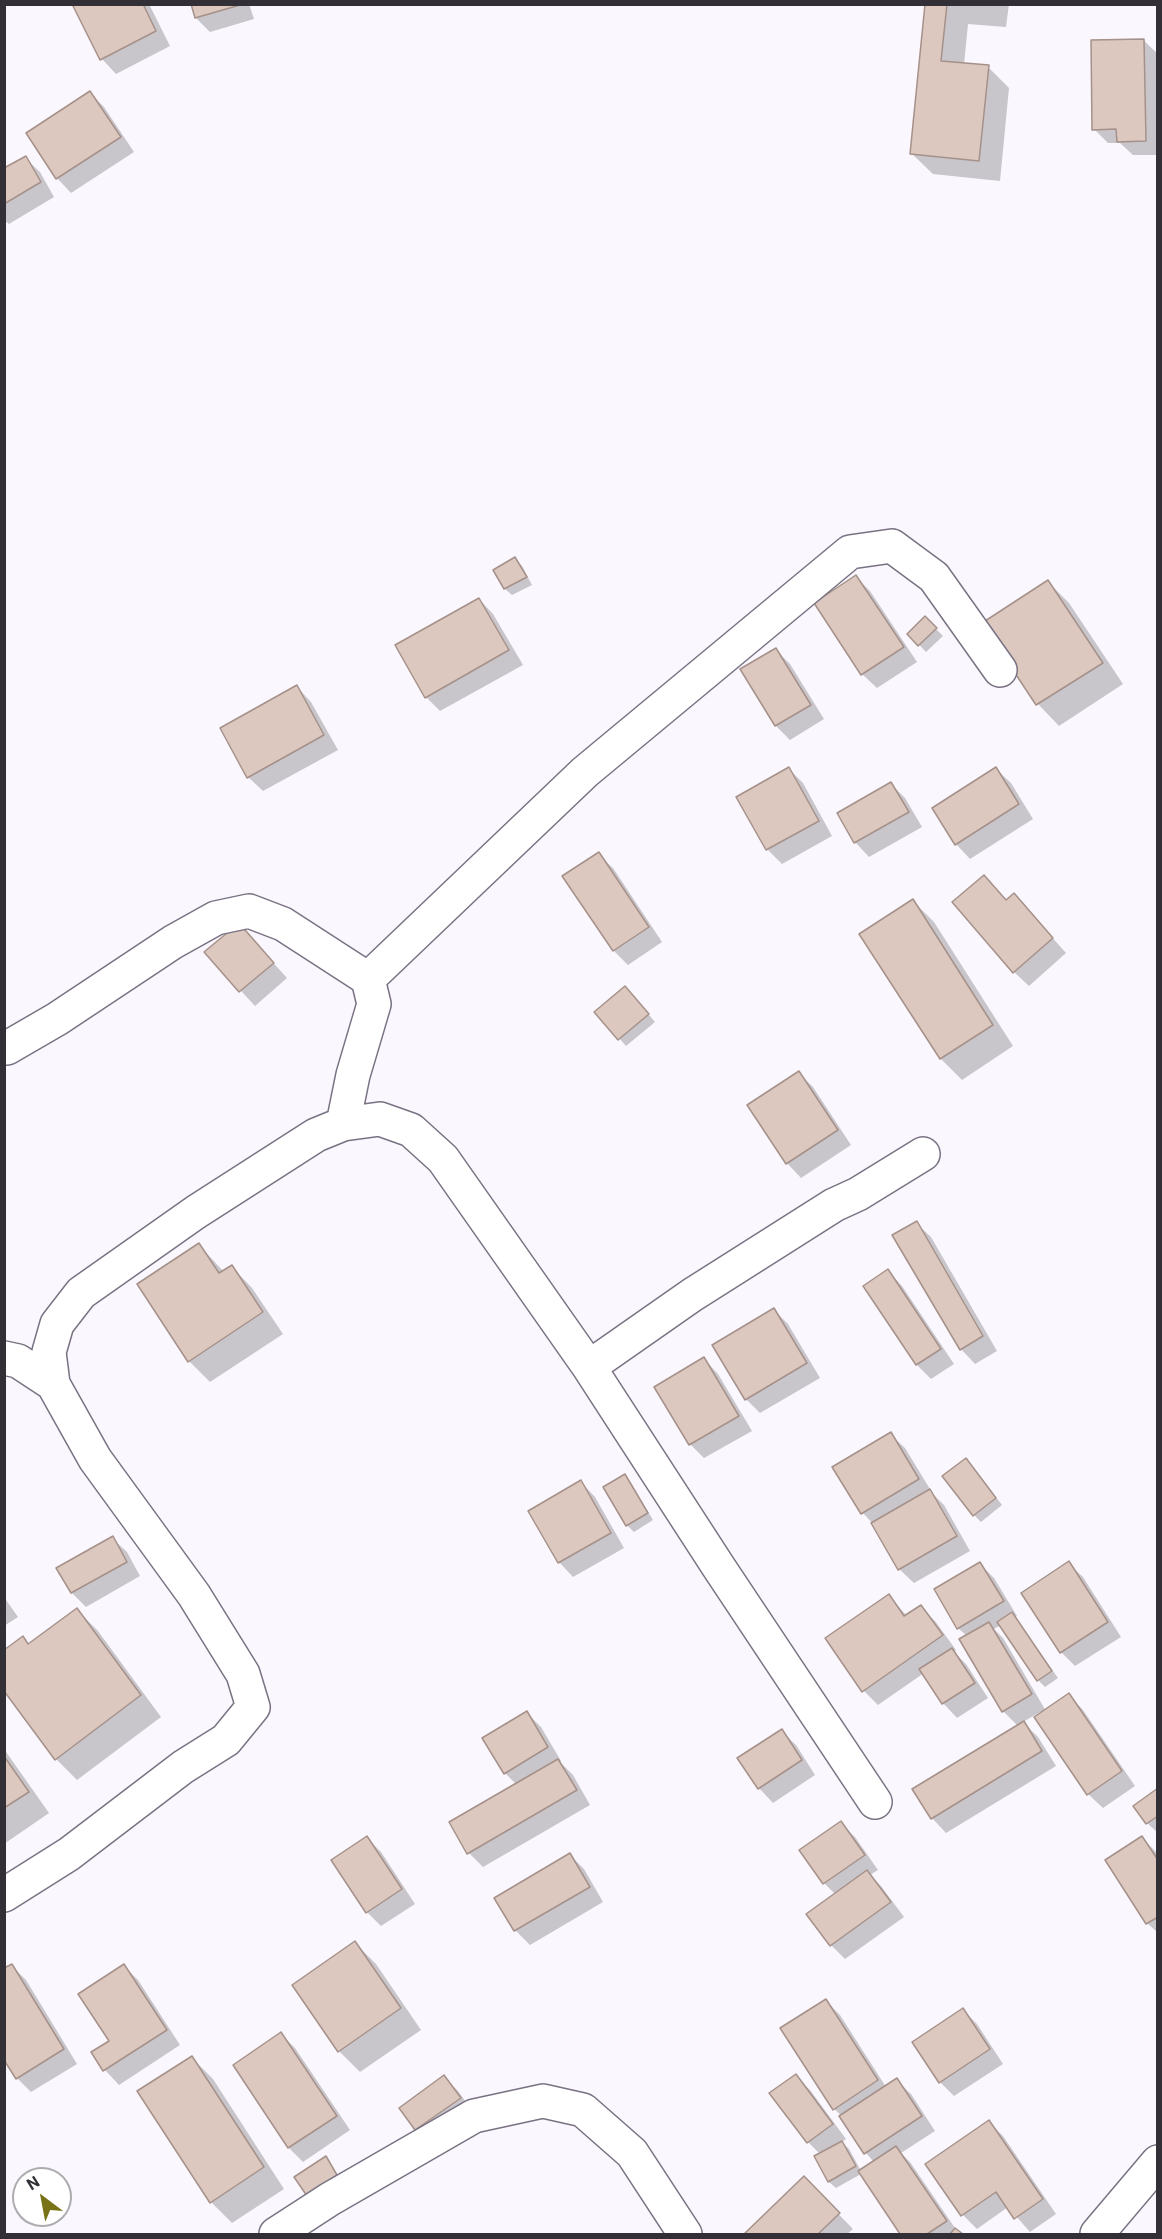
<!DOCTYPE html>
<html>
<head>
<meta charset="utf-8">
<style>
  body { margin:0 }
  #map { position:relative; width:1162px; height:2239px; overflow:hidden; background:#faf7fe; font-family:Roboto,sans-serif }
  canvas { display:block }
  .frame { position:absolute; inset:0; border:6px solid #322f36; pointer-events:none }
  .north { position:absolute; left:12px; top:2167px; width:60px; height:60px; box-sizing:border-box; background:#fff; border:2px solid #adacaf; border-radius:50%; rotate:328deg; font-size:16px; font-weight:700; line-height:24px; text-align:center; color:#322f36 }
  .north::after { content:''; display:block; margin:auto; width:21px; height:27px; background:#777316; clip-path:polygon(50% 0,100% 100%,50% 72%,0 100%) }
</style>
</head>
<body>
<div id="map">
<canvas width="1162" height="2239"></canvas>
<div class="frame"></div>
<div class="north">N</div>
</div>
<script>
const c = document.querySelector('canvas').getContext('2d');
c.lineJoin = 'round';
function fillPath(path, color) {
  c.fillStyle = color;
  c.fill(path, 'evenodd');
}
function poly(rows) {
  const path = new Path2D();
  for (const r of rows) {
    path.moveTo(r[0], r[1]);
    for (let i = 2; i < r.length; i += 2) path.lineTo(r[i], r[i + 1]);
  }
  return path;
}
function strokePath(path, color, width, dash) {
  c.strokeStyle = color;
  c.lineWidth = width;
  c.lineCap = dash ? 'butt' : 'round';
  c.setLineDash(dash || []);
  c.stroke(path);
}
fillPath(poly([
  [74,4,149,4,170,46,116,74,102,59],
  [192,4,249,4,254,19,210,32,196,18],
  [927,4,1009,4,1006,27,968,24,964,65,988,67,1009,88,1000,181,933,174,911,153],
  [1143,40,1158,54,1158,155,1133,155,1120,143,1108,143,1094,129],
  [90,93,104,107,134,152,71,193,57,178,28,133],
  [25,158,40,172,54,197,9,224,4,220,4,170],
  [515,559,522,566,532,585,512,595,505,589,495,570],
  [856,577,870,591,917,662,877,688,862,674,816,604],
  [1048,582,1069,603,1123,684,1059,726,1038,704,984,624],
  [479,599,493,614,523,665,440,711,426,697],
  [925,618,943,636,926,652,909,634],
  [776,650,790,664,824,719,790,740,776,726],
  [297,687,311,702,338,750,263,791,248,777],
  [789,769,803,783,832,836,782,864,768,850,738,797],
  [996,769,1011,783,1033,819,970,859,956,844],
  [891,784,905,798,922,827,869,857,855,842],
  [598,854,613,868,662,942,628,965,614,951,564,876],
  [1014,895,1066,953,1029,986,1014,972,1007,901],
  [913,901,934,922,1013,1046,962,1080,941,1059,861,934],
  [239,925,287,978,255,1006,206,953],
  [632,995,655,1022,626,1046,596,1012],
  [799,1073,813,1087,851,1145,801,1178,787,1163,749,1105],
  [916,1223,931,1237,997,1351,975,1364,961,1349,894,1236],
  [199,1245,224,1272,231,1266,252,1288,283,1334,210,1382,189,1361],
  [888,1271,902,1286,954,1364,931,1379,917,1365,865,1286],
  [774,1310,788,1324,820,1378,760,1413,746,1399],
  [704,1359,718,1374,752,1431,704,1458,690,1444],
  [890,1434,905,1448,933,1494,944,1505,970,1551,914,1583,899,1569,874,1525,863,1513,834,1467],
  [973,1467,1002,1505,981,1522,974,1515],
  [624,1476,631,1483,653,1520,634,1532,627,1525],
  [581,1482,595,1497,624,1548,573,1577,559,1562,530,1512],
  [112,1538,127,1552,140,1576,86,1607,72,1593],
  [1068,1563,1083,1577,1121,1637,1075,1666,1061,1652],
  [980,1564,994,1578,1017,1616,1015,1617,1058,1678,1045,1687,1038,1680,1001,1625,994,1629,1003,1638,1046,1711,1069,1695,1083,1710,1135,1786,1103,1808,1088,1794,1036,1718,1042,1714,1040,1712,1023,1722,1038,1737,1056,1766,946,1833,932,1818,914,1789,1018,1726,1003,1711,961,1639,967,1636,958,1628],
  [889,1596,907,1616,921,1607,935,1621,956,1650,954,1652,966,1664,988,1698,957,1718,943,1703,924,1673,878,1705,864,1691,827,1639],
  [4,1597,18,1617,4,1626],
  [77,1610,98,1631,161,1717,77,1780,56,1759,29,1645],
  [527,1713,541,1727,561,1761,560,1762,573,1775,590,1805,483,1867,469,1853,451,1823,517,1785,505,1773],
  [781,1731,796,1745,815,1775,773,1803,759,1788],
  [4,1749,49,1813,4,1844],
  [1158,1790,1158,1833,1147,1823],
  [841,1823,855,1837,878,1870,870,1875,881,1886,904,1917,845,1959,831,1945,835,1894,824,1883],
  [367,1838,381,1852,415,1904,381,1926,367,1912],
  [1142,1838,1158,1854,1158,1933,1147,1923],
  [570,1855,584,1869,603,1902,530,1945,515,1930,496,1899],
  [355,1943,376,1964,421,2030,360,2072,339,2051],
  [12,1966,26,1980,77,2064,31,2092,17,2078],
  [124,1966,138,1980,180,2045,119,2085,105,2070,93,2053,111,2041],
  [826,2001,840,2015,886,2087,896,2080,911,2094,935,2131,901,2153,910,2162,957,2231,961,2234,902,2234,861,2174,836,2188,829,2182,816,2156,820,2154,808,2142,795,2076,810,2090,846,2139,842,2142,849,2149,861,2171,874,2162,866,2153,842,2116,834,2109],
  [963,2010,977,2024,1003,2064,954,2096,940,2082],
  [281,2034,295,2048,350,2130,303,2162,289,2148,235,2065],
  [192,2058,213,2079,284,2189,232,2223,211,2202],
  [444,2077,458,2091,474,2113,430,2144,416,2129],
  [989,2122,1003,2136,1056,2214,1030,2232,1008,2207,977,2229,963,2215],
  [326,2158,343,2182,315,2202],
  [804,2179,853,2229,847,2234,746,2234]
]), '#0003');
const building = poly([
  [72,4,143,4,156,31,100,60,72,4],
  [191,4,240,4,240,5,195,18,191,4],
  [925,4,947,4,941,61,989,65,979,161,910,154,925,4],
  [1144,39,1146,141,1117,142,1116,129,1092,130,1091,40,1144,39],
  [90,91,121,137,56,179,26,133,90,91],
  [26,156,41,182,4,204,4,168,26,156],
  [515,557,527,577,504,589,493,570,515,557],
  [856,575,904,647,861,675,814,603,856,575],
  [1048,580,1103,663,1036,705,982,623,1048,580],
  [479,598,509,650,425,698,395,645,479,598],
  [925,616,937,628,918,646,907,634,925,616],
  [776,648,811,705,775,726,740,669,776,648],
  [297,685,324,735,247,778,220,728,297,685],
  [789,767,819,821,766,850,736,797,789,767],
  [996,767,1019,804,955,845,932,808,996,767],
  [891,782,909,812,854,843,837,813,891,782],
  [599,852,649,927,613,951,562,876,599,852],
  [984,875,1006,900,1014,893,1053,938,1013,973,952,902,984,875],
  [913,899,993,1025,940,1059,859,934,913,899],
  [239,923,274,963,239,992,204,952,239,923],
  [625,986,649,1014,618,1040,594,1012,625,986],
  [799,1071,838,1130,786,1164,747,1105,799,1071],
  [917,1221,983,1336,960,1350,892,1235,917,1221],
  [199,1243,219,1273,232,1265,263,1312,188,1362,137,1284,199,1243],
  [888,1269,941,1349,916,1365,863,1286,888,1269],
  [774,1308,807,1363,745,1400,712,1345,774,1308],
  [704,1357,739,1416,689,1445,654,1387,704,1357],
  [891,1432,919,1479,861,1514,832,1467,891,1432],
  [966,1458,996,1498,973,1516,942,1476,966,1458],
  [625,1474,648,1513,626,1526,603,1487,625,1474],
  [581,1480,611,1533,558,1563,528,1511,581,1480],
  [930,1489,957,1536,898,1570,871,1523,930,1489],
  [113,1536,127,1562,71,1593,56,1568,113,1536],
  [1069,1561,1108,1622,1060,1653,1021,1593,1069,1561],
  [980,1562,1004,1601,957,1629,934,1589,980,1562],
  [889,1594,904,1616,921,1605,943,1635,862,1692,825,1638,889,1594],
  [77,1608,141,1695,55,1760,4,1691,4,1650,23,1636,28,1644,77,1608],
  [1012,1612,1052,1671,1037,1681,997,1622,1012,1612],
  [989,1622,1032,1694,1002,1712,959,1639,989,1622],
  [952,1648,975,1683,942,1704,919,1669,952,1648],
  [1069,1693,1122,1771,1087,1795,1034,1717,1069,1693],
  [527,1711,548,1747,504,1774,482,1738,527,1711],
  [1024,1721,1042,1751,931,1819,912,1789,1024,1721],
  [782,1729,802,1760,758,1789,737,1758,782,1729],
  [4,1756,29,1792,4,1808,4,1756],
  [558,1759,577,1790,467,1854,449,1822,558,1759],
  [1158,1788,1158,1816,1146,1824,1133,1806,1158,1788],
  [841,1821,865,1855,823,1884,799,1850,841,1821],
  [367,1836,402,1889,366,1913,331,1860,367,1836],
  [1142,1836,1158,1860,1158,1917,1146,1924,1105,1860,1142,1836],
  [570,1853,590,1887,514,1931,494,1898,570,1853],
  [867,1870,891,1902,830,1946,806,1914,867,1870],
  [355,1941,401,2008,338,2052,292,1985,355,1941],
  [12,1964,64,2049,16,2079,4,2060,4,1968,12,1964],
  [124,1964,167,2030,103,2071,91,2052,109,2041,78,1994,124,1964],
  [826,1999,878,2080,833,2110,780,2028,826,1999],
  [963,2008,990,2049,939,2083,912,2042,963,2008],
  [281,2032,337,2116,288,2148,233,2065,281,2032],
  [192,2056,264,2167,210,2203,137,2091,192,2056],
  [796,2074,833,2124,807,2143,769,2093,796,2074],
  [444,2075,461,2098,415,2130,399,2108,444,2075],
  [897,2078,922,2116,864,2154,839,2116,897,2078],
  [989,2120,1043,2199,1014,2219,996,2192,961,2216,925,2164,989,2120],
  [842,2141,856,2166,828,2182,814,2156,842,2141],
  [896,2146,947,2221,927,2234,900,2234,858,2171,896,2146],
  [326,2156,337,2175,307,2196,294,2177,326,2156],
  [804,2176,840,2213,818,2234,744,2234,804,2176],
  [955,2228,963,2234,950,2234,955,2228]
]);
fillPath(building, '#dcc8bf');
strokePath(building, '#a59189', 1.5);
const minor = poly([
  [368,979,585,772,850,552,892,546,934,577,1000,670],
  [7,1048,57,1019,173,942,216,918,249,911,283,924,368,979,374,1004,353,1075,343,1124],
  [4,1358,18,1361,53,1384],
  [589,1367,718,1566,875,1802],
  [4,1895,69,1854,183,1767,226,1740,253,1707,243,1674,194,1595,95,1459,53,1384,49,1352,57,1324,81,1293,196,1212,316,1135,343,1124,380,1119,411,1130,443,1159,589,1367,692,1295,834,1205,858,1194,923,1154],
  [276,2234,330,2199,474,2116,543,2101,583,2110,632,2153,685,2234],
  [1097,2234,1158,2162]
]);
strokePath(minor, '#797283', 36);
strokePath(minor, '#fff', 33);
</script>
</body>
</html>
